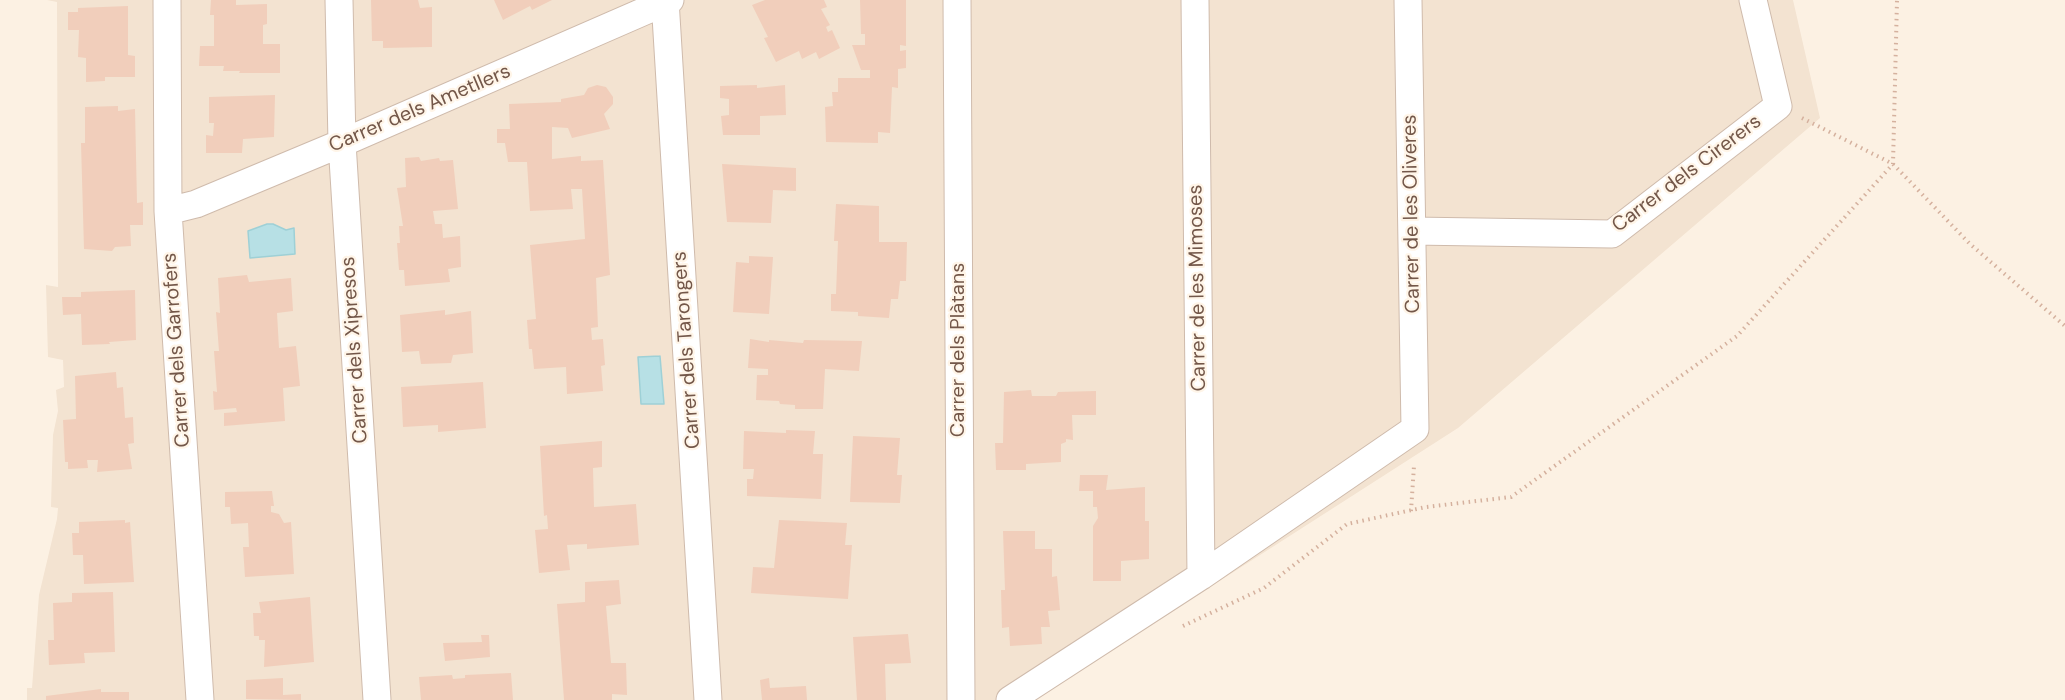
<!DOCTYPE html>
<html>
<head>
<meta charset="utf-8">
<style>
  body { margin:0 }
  canvas { display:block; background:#fcf1e3 }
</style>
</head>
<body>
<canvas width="2065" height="700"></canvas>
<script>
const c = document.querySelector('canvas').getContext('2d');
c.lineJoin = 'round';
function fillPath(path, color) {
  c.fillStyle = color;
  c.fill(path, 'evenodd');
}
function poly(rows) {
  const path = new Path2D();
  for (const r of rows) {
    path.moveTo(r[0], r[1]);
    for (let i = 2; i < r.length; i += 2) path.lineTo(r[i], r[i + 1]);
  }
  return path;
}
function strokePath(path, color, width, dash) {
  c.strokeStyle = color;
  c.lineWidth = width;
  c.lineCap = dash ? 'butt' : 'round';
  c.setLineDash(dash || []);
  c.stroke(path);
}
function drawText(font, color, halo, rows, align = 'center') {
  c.font = font + ' "DM Sans",sans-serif';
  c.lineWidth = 4.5;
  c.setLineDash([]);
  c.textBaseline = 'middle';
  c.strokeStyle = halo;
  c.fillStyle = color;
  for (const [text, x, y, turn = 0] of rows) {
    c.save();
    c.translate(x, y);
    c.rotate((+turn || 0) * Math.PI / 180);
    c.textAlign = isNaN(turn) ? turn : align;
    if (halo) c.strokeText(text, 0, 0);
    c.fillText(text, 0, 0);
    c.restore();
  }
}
fillPath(poly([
  [47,0,1793,0,1820,118,1458,428,1034,700,27,700,27,688,32,688,39,595,57,519,58,508,51,507,53,435,58,411,56,390,64,387,63,360,48,357,46,285,58,287,57,2]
]), '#f3e3d1');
const water = poly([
  [267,224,273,224,286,230,294,228,295,254,250,258,248,231,267,224],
  [660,356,664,404,641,404,638,357,660,356]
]);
fillPath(water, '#b7e0e5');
strokePath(water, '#9ed0d6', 1.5);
fillPath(poly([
  [211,0,236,0,236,5,267,4,267,24,263,25,263,44,280,44,280,73,239,73,240,71,223,71,224,66,199,66,200,46,214,46,214,15,210,15],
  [371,0,418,0,420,8,432,7,432,47,383,48,383,41,372,41],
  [494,0,552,0,532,10,530,6,503,20],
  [765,0,824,0,827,7,821,9,830,25,826,27,828,32,832,30,840,48,819,59,816,52,802,59,799,51,776,62,764,38,768,37,752,5],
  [860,0,906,0,906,46,900,45,900,51,906,50,906,68,898,69,898,88,892,87,890,133,878,132,878,143,826,142,825,107,833,106,832,92,838,92,838,78,870,78,870,70,861,70,852,45,865,45,865,34,861,34],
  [128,6,128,55,135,56,135,77,105,77,105,81,86,82,86,58,78,57,79,30,68,30,68,12,78,12,78,8],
  [597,85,606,87,613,97,613,104,604,114,610,129,572,138,568,128,552,127,552,159,581,156,581,161,603,160,610,275,596,278,598,327,591,328,592,340,603,339,605,365,601,366,603,391,567,394,566,367,534,369,532,349,529,349,527,320,536,319,530,245,585,239,582,189,571,189,573,209,530,211,527,162,508,162,505,143,497,143,497,129,510,129,509,104,561,102,561,99,584,95,588,88],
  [757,85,757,88,785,85,786,115,760,116,760,135,723,135,721,116,729,115,729,99,720,98,720,86],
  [275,95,274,137,243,139,242,153,206,153,206,135,213,136,214,123,209,123,209,97],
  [118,106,118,111,135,109,137,203,143,202,143,225,130,225,131,246,115,247,112,251,84,249,81,143,85,143,85,107],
  [419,157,421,161,439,158,440,161,453,160,458,209,433,211,435,224,442,224,443,238,460,236,461,267,448,269,450,282,405,286,404,270,399,270,397,243,400,243,399,226,403,226,397,188,406,187,405,158],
  [722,164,796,168,796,191,773,190,771,223,727,222],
  [836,204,879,206,879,242,907,242,906,281,900,281,898,299,891,299,889,318,858,316,858,312,831,311,831,294,836,294,838,241,834,241],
  [749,256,773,257,769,314,733,312,736,262,749,263],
  [247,275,249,282,291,278,293,311,277,313,279,348,296,346,300,386,283,388,285,421,224,426,224,413,237,412,236,408,214,410,213,391,217,392,214,351,219,351,216,312,220,313,218,278],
  [135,290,136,340,109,342,110,344,82,345,81,314,63,315,62,297,81,297,81,292],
  [445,310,445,315,471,311,473,353,453,355,451,363,421,364,419,351,402,352,400,315],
  [750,339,769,342,769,340,803,343,804,340,862,341,859,371,825,369,823,409,795,409,795,405,780,404,779,401,756,400,757,375,768,375,768,369,748,368],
  [116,372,117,388,123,387,125,418,133,417,134,443,128,444,132,469,97,472,98,460,87,460,88,468,68,469,68,462,65,462,63,420,76,419,75,376],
  [483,382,486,428,438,432,438,425,403,427,401,387],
  [1031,390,1032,396,1056,396,1058,392,1096,391,1096,415,1072,415,1073,440,1066,439,1066,442,1061,444,1061,462,1026,464,1026,470,996,470,995,443,1003,443,1004,392],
  [786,430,815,431,813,454,823,454,821,499,747,496,747,479,753,479,754,469,743,469,744,431,786,433],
  [853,436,900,438,897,475,902,475,900,503,850,502],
  [602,441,602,467,593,468,594,507,636,504,639,545,587,549,587,544,567,545,570,570,539,573,535,530,548,529,547,515,544,516,540,446],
  [1080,475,1108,475,1106,490,1145,487,1145,521,1149,521,1149,559,1121,561,1121,581,1093,581,1093,526,1098,518,1097,507,1093,507,1093,491,1079,491],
  [272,491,274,506,271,506,271,512,279,514,284,523,291,522,294,574,245,577,243,547,249,547,248,523,231,524,230,507,225,507,225,492],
  [125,520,125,523,130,522,134,582,84,584,83,555,73,555,72,533,79,533,79,522],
  [779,520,847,523,845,545,852,545,848,599,751,593,753,567,774,568],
  [1003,531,1035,531,1035,549,1052,549,1052,577,1057,576,1060,610,1048,611,1050,627,1041,627,1042,644,1010,646,1009,627,1002,628,1001,590,1005,590],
  [619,580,621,604,606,606,611,663,626,663,627,695,612,694,612,700,564,700,557,604,585,602,585,582],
  [113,592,115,652,84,653,85,663,49,665,48,640,54,640,53,603,72,602,72,593],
  [310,597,314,662,264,667,265,640,259,640,259,636,254,636,253,613,261,613,259,602],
  [908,634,911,663,885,664,886,700,857,700,853,637],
  [481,635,489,635,490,657,445,661,443,643,482,642],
  [511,673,513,700,421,700,419,677,452,675,453,679,465,678,465,675],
  [283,678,283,695,301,694,301,700,246,699,246,680],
  [769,678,770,688,806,686,807,700,762,700,760,680],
  [101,689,101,692,129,692,129,700,46,700,46,696]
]), '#f1cebb');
const minor = poly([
  [167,0,168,211,200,700],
  [339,0,342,143,377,700],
  [665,0,708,700],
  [957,0,961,700],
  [1195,0,1201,576],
  [168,211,196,204,342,143,670,0],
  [1412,231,1612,234,1778,106,1753,0],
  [1010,700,1201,576,1415,429,1408,0]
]);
strokePath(minor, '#cfbbac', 29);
strokePath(poly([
  [1802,118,1893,164,1970,244,2065,326],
  [1411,511,1414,466],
  [1183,626,1264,588,1347,524,1426,507,1511,497,1737,336,1893,164,1897,0]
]), '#d5b19e', 4, [1.5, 4.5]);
strokePath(minor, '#fff', 27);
drawText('20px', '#735749', '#fff5e8', [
  ["Carrer dels Ametllers",420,109,-23],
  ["Carrer dels Cirerers",1687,174,-37],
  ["Carrer de les Oliveres",1412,214,-91],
  ["Carrer de les Mimoses",1198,288,-91],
  ["Carrer dels Garrofers",177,350,-94],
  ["Carrer dels Xipresos",355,350,-94],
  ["Carrer dels Tarongers",687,350,-94],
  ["Carrer dels Plàtans",959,350,-90]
]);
</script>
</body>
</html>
